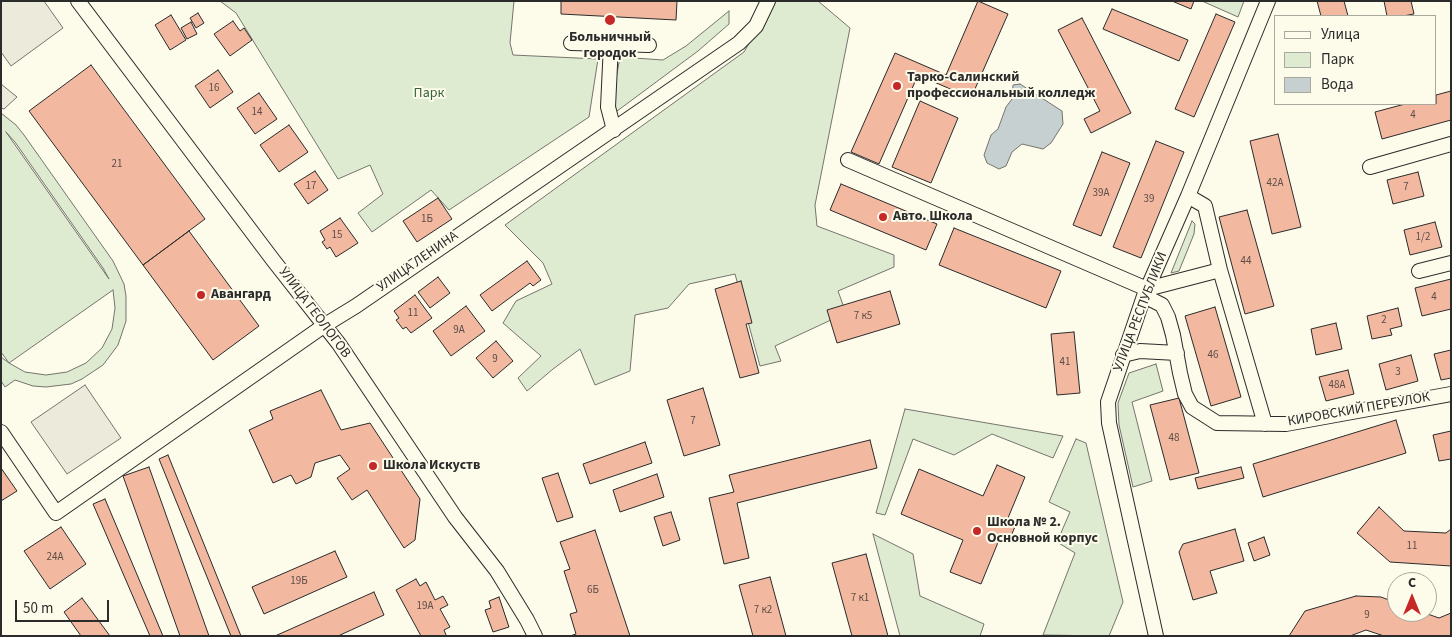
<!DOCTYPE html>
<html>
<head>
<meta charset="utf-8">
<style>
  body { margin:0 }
  #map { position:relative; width:1452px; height:637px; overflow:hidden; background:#fdfbea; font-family:"Source Sans 3",sans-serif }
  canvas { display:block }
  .frame { position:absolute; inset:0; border:2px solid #2b2b2b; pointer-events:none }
  .legend { position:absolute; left:1274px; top:15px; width:162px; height:90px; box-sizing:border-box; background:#fdfbea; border:1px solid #a9a89e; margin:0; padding:6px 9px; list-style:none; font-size:15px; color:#2b2b2b }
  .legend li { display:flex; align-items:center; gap:10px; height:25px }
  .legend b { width:25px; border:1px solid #a9a89e }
  .north { position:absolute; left:1387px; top:572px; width:50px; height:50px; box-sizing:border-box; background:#fdfbea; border:1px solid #a9a89e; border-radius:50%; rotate:0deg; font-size:14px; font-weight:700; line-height:20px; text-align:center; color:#2b2b2b }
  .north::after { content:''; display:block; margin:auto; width:18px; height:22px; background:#c62828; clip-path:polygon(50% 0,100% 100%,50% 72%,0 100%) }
  .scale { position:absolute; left:15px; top:600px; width:94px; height:22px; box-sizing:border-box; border:2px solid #2b2b2b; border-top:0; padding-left:6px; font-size:15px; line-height:18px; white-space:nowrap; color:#2b2b2b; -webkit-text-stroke:4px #fdfbea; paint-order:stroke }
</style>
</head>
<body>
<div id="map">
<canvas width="1452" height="637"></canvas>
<div class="frame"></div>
<ul class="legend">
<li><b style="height:6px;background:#fdfbea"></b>Улица</li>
<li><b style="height:14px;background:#deebd1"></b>Парк</li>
<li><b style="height:14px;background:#c7d0d0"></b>Вода</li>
</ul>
<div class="north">С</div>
<div class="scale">50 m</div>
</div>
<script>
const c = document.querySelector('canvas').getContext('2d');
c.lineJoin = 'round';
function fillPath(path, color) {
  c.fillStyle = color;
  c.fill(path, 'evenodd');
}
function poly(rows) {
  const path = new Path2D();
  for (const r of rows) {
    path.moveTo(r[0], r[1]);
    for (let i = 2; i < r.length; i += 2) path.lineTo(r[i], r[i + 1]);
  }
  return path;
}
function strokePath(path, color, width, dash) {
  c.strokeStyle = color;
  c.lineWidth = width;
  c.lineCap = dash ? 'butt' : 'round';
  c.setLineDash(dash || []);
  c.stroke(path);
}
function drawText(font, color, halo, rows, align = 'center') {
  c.font = font + ' "Source Sans 3",sans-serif';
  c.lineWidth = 4;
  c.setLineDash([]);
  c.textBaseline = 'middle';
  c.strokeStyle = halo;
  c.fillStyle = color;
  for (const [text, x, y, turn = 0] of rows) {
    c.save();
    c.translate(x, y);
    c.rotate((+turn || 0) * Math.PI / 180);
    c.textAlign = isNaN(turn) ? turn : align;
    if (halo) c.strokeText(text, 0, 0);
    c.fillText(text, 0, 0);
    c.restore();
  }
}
const green = poly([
  [220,1,514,1,510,43,513,55,598,59,589,117,449,210,431,190,372,232,358,213,383,194,370,165,338,179,236,13,220,1],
  [774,1,818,1,850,28,815,205,817,226,894,255,894,267,838,291,846,313,775,346,781,361,760,366,735,274,689,284,668,308,635,315,630,371,595,385,580,349,553,369,527,391,518,378,541,356,503,323,516,301,552,284,543,263,505,225,744,52,774,1],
  [1202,1,1244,1,1238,17,1202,1],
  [729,11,729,24,698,51,609,117,620,57,663,60,686,46,729,11],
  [1,113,16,125,24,135,113,261,124,284,126,296,126,321,118,345,103,365,82,379,71,384,46,387,33,386,15,380,5,387,1,381,1,357,9,363,1,352,1,113],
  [6,132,15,142,103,268,109,279,6,132],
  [113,290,115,308,112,329,102,348,86,363,67,372,46,375,25,372,9,363,113,290],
  [1192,221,1195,224,1194,234,1179,271,1171,273,1192,221],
  [1156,364,1163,391,1132,402,1152,481,1133,487,1119,425,1118,403,1129,373,1156,364],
  [905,409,1063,436,1053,458,992,434,954,455,913,439,885,515,876,513,905,409],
  [1076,439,1086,443,1123,602,1109,636,1043,635,1075,553,1057,542,1070,512,1049,502,1076,439],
  [873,534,913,554,920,596,984,624,980,636,900,636,873,534]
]);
fillPath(green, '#deebd1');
strokePath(green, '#74746e', 1);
const parking = poly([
  [1,1,44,1,63,28,11,66,1,52,1,1],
  [1,84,17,97,4,109,1,108,1,84],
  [85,385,121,438,67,474,31,422,85,385]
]);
fillPath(parking, '#eceadb');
strokePath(parking, '#74746e', 1);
const water = poly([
  [1020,84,1062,111,1063,124,1051,143,1043,149,1022,144,1012,152,1006,166,999,169,987,163,984,155,991,135,998,129,1006,107,1012,99,1013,85,1020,84]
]);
fillPath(water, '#c7d0d0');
strokePath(water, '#74746e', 1);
const building = poly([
  [561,1,677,1,676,20,561,14,561,1],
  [978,1,1008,14,971,98,918,75,879,164,851,152,895,53,946,75,978,1],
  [1172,1,1194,1,1191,9,1172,1],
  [1317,1,1344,1,1348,16,1321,16,1317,1],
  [1384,1,1411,1,1414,14,1403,16,1387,16,1384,1],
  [1112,9,1188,40,1179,61,1103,29,1112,9],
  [198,13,204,23,196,28,190,18,198,13],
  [1216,14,1235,22,1194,117,1175,109,1216,14],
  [171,15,186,40,170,50,155,25,171,15],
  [1082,18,1131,113,1091,133,1084,119,1100,111,1058,30,1082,18],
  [233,21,240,31,244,28,252,40,230,56,214,34,233,21],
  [191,22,197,34,187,39,181,28,191,22],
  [91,65,205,219,143,265,29,111,91,65],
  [218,70,233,92,210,108,195,86,218,70],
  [1451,91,1451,120,1382,139,1375,112,1405,104,1436,104,1436,95,1451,91],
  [259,93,277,119,255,134,237,108,259,93],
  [920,101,958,118,931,183,892,167,920,101],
  [289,125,308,152,279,172,260,145,289,125],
  [1278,134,1301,227,1272,234,1250,141,1278,134],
  [1156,141,1184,152,1141,258,1113,247,1156,141],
  [1102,152,1130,163,1101,236,1073,225,1102,152],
  [315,171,328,190,308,204,294,184,315,171],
  [1418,172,1424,196,1393,204,1387,180,1418,172],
  [841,184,937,224,926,250,830,210,841,184],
  [438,198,452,219,417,242,403,221,438,198],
  [1247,210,1274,306,1245,314,1219,217,1247,210],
  [340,218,358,243,336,257,330,247,327,249,322,242,325,240,320,231,340,218],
  [1435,222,1442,247,1410,255,1404,230,1435,222],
  [954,228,1061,271,1046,308,939,265,954,228],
  [189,231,259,326,213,360,143,265,189,231],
  [527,261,541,280,533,286,530,283,492,311,480,295,527,261],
  [438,277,450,293,430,308,418,292,438,277],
  [1451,279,1451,309,1422,316,1415,288,1451,279],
  [741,281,752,323,746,324,759,373,740,378,715,289,741,281],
  [890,291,900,324,837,343,827,310,890,291],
  [415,295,432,318,411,333,406,327,403,329,396,320,399,318,394,311,415,295],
  [466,306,485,331,451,356,433,331,466,306],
  [1215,307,1241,397,1211,406,1185,316,1215,307],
  [1398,308,1402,326,1390,329,1392,335,1372,339,1367,316,1398,308],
  [1336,323,1342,349,1316,355,1311,329,1336,323],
  [1074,332,1080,393,1057,395,1051,334,1074,332],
  [496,341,513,361,493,378,476,358,496,341],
  [1451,350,1451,378,1441,380,1434,354,1451,350],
  [1411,355,1418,381,1386,390,1379,364,1411,355],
  [1348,370,1354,394,1326,401,1319,377,1348,370],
  [703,388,720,445,684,456,667,400,703,388],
  [321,390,341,430,370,423,420,499,415,540,404,548,367,490,352,500,337,478,350,469,340,455,315,463,311,477,296,484,291,475,273,483,249,430,273,419,270,411,321,390],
  [1179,398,1199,473,1170,480,1150,405,1179,398],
  [1396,420,1406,453,1263,497,1253,464,1396,420],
  [1451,431,1451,459,1439,461,1433,435,1451,431],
  [870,440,877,468,737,503,749,558,724,564,709,498,734,492,729,475,870,440],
  [645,442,652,463,590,484,583,464,645,442],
  [168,455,241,636,231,636,159,459,168,455],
  [997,465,1025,477,1008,518,1017,522,1008,543,999,540,981,584,950,572,963,540,901,514,919,469,983,496,997,465],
  [149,467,209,636,180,636,123,476,149,467],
  [1241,467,1244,478,1198,489,1195,478,1241,467],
  [1,468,17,491,1,501,1,468],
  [558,473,573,517,557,522,542,478,558,473],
  [657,474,664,497,620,512,613,490,657,474],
  [105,499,163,636,150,636,93,504,105,499],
  [1379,507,1404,531,1446,533,1451,529,1451,566,1390,562,1357,533,1379,507],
  [671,512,680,540,663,546,654,517,671,512],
  [61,527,86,564,50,589,24,551,61,527],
  [1235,529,1244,561,1210,571,1217,593,1193,600,1179,552,1183,544,1235,529],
  [595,530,630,636,570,636,576,634,570,614,577,612,564,571,570,569,560,542,595,530],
  [1264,537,1270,555,1254,561,1248,543,1264,537],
  [335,551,347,577,264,614,252,587,335,551],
  [866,554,888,636,852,636,832,563,866,554],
  [770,577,786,636,753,636,739,585,770,577],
  [416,579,420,586,426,582,435,600,443,596,448,605,440,609,450,627,444,630,446,635,445,636,421,636,396,590,416,579],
  [374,592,384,615,338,636,275,636,374,592],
  [1356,596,1381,597,1397,603,1397,612,1422,612,1439,618,1451,613,1451,636,1384,636,1366,630,1350,636,1289,636,1305,611,1356,596],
  [499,597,509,627,493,632,485,610,491,608,489,601,499,597],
  [82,598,110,636,81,636,64,612,82,598]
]);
fillPath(building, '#f2b8a0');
strokePath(building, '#2b2b2b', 1);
const minor = poly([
  [78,1,273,260,339,344,455,517,497,571,527,620,535,636],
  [571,43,649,45],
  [611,44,608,107,614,130],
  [848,160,1147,289,1220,270,1205,206,1188,196],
  [1370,167,1451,144],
  [1220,270,1265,424],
  [1419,271,1451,263],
  [1144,296,1162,305,1168,317,1173,335,1180,373,1185,394,1192,407,1217,423,1286,424,1451,394],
  [1123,355,1140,351,1177,353],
  [1,432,56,513,325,325,356,306,739,43,756,26,768,1],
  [1156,636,1109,423,1108,402,1144,296,1188,196,1268,1]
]);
strokePath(minor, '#2b2b2b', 16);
strokePath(minor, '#fdfbea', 14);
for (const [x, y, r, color] of [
  [610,20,6,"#c62828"],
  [897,86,5,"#c62828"],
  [883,217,5,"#c62828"],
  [201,295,5,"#c62828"],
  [373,466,5,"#c62828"],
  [977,531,5,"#c62828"]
]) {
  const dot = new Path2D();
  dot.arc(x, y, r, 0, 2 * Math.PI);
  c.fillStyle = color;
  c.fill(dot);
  strokePath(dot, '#fdfbea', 2);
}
drawText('11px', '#5d4e48', null, [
  ["16",214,89],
  ["14",257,113],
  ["4",1413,116],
  ["21",117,165],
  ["42А",1275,184],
  ["17",311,187],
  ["7",1406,188],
  ["39А",1101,194],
  ["39",1149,200],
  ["1Б",427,220],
  ["15",337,236],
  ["1/2",1423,238],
  ["44",1246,262],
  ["4",1434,298],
  ["11",413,314],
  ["7 к5",863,317],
  ["2",1384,321],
  ["9А",459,331],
  ["46",1213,356],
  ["9",495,360],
  ["41",1065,363],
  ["3",1398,373],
  ["48А",1337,386],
  ["7",693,422],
  ["48",1174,439],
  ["11",1412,547],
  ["24А",55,558],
  ["19Б",299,582],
  ["6Б",593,591],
  ["7 к1",860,599],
  ["19А",425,607],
  ["7 к2",763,611],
  ["9",1367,616]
]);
drawText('bold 14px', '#2b2b2b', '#fdfbea', [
  ["Больничный",610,38,"center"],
  ["городок",610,54,"center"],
  ["Тарко-Салинский",907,78],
  ["профессиональный колледж",907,94],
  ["Авто. Школа",893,217],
  ["Авангард",211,295],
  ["Школа Искуств",383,466],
  ["Школа № 2.",987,523],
  ["Основной корпус",987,539]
], 'left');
drawText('14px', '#34623c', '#fdfbea', [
  ["Парк",429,94]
]);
drawText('14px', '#2b2b2b', '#fdfbea', [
  ["УЛИЦА ЛЕНИНА",418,262,-35],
  ["УЛИЦА РЕСПУБЛИКИ",1141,312,-69],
  ["УЛИЦА ГЕОЛОГОВ",314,313,53],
  ["КИРОВСКИЙ ПЕРЕУЛОК",1359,410,-10]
]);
</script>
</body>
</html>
